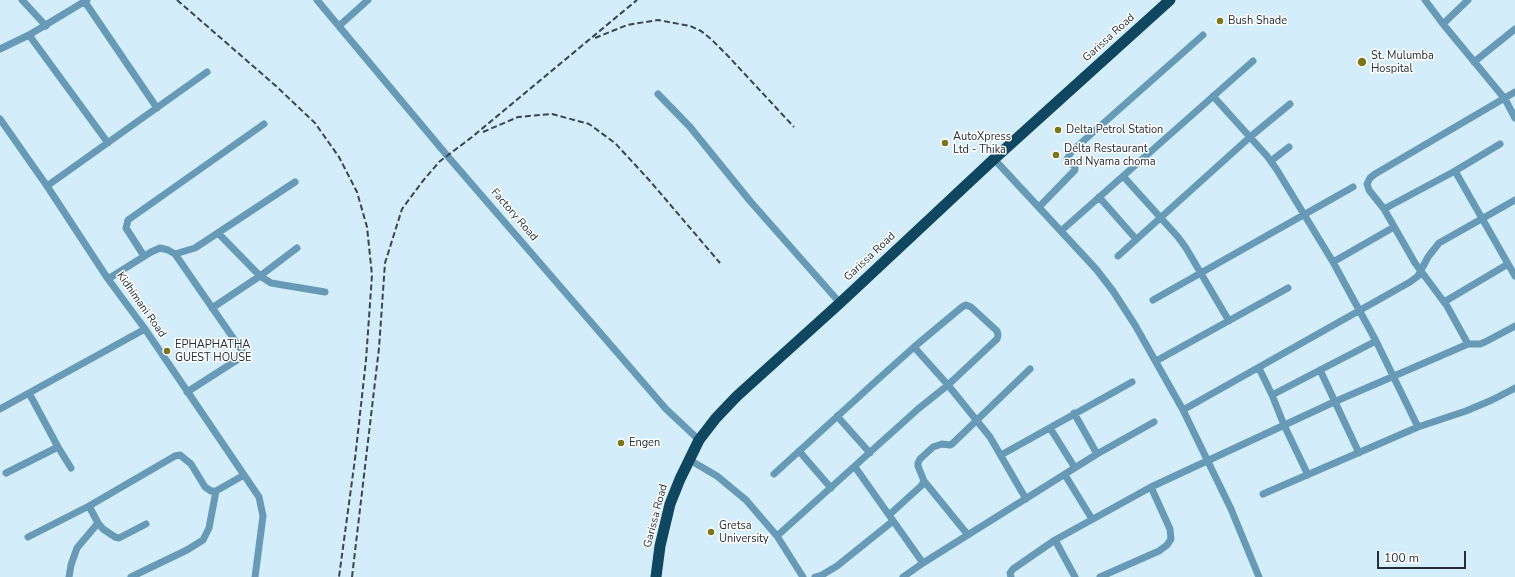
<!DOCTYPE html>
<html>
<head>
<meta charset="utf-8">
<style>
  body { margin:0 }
  #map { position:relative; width:1515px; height:577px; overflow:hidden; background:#d3edfb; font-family:"Nunito Sans",sans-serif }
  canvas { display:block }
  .scale { position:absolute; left:1377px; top:551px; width:89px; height:18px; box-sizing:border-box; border:2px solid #242e33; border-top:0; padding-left:5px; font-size:12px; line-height:14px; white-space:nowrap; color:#242e33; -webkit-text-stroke:3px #fff; paint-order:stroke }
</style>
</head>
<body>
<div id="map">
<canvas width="1515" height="577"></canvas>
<div class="scale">100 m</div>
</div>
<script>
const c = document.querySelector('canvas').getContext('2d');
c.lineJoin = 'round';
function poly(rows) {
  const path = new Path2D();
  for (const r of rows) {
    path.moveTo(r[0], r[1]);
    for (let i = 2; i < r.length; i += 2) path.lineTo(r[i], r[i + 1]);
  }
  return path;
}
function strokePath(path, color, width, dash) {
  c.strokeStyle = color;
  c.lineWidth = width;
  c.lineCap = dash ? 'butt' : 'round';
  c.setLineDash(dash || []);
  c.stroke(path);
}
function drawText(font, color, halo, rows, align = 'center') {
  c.font = font + ' "Nunito Sans",sans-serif';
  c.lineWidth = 3;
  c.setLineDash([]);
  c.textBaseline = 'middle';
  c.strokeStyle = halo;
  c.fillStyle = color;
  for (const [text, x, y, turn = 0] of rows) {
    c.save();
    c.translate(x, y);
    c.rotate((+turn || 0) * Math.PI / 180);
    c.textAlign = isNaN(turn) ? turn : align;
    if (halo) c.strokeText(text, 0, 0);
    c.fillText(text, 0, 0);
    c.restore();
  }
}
strokePath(poly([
  [22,0,46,26],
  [317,0,450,159,666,409,699,440],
  [1425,0,1443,24,1505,99,1515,118],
  [85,2,157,108],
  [1443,24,1468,0],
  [339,26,368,0],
  [29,35,108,143],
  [0,49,29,35,87,0],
  [1474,62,1515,29],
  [658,94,690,127,750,201,840,303],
  [1213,96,1267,156,1277,170,1333,262,1394,227],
  [0,119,47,186,108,279,145,329,259,497,263,516,255,577],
  [994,159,1096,269,1113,291,1135,325,1183,410,1231,509,1259,577],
  [1271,161,1289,147],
  [1455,171,1515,276],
  [1123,176,1178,237,1186,248,1229,321],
  [47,186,207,72],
  [1099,197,1136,239],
  [1039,207,1075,170,1075,167,1067,159,1072,151,1203,35],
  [1384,209,1455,171,1500,144],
  [1061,231,1253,61],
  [218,233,260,276,271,283,325,292],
  [175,254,195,248,295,182],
  [144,256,126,228,128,220,264,124],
  [1118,256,1250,137,1290,104],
  [1333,262,1376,341,1418,427],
  [108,279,151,252,160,248,168,250,175,254,238,345,242,351,242,356,237,360,187,392],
  [1153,300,1353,187],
  [1444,302,1508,264],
  [212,308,260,276,297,248],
  [1468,344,1447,306,1415,263,1384,209,1369,190,1367,184,1370,178,1375,174,1515,92],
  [1156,361,1288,288],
  [1259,368,1272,395,1284,425,1308,475],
  [1320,370,1359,453],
  [29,393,58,447,71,468],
  [1272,395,1376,341],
  [0,409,145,329],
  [1183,410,1410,282,1418,276,1428,257,1439,243,1515,200],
  [1074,413,1097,454],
  [837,416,870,453],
  [1050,428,1075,468],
  [799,451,831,488],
  [1001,455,1132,382],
  [688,459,717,476,746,500,777,536,803,577],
  [855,467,923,563],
  [6,473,58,447],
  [774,474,875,382,914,347,962,307,966,305,971,307,997,331,998,335,997,339,948,385,914,347],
  [1065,475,1092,519],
  [1263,494,1418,427,1466,411,1492,400,1515,388],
  [89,506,98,523,103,529,115,537,119,538,146,524],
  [889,515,921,486,924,481],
  [968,535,924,481,918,466,918,463,920,459,933,447,942,444,950,445,952,444,1030,369],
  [777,536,918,409,948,385,990,437,1026,499],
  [28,537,89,506,175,456,180,455,191,464,205,487,211,491,216,491,244,475],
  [1055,540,1075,577],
  [69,577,71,565,77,548,98,523],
  [131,577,187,550,203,540,209,528,216,491],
  [815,577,822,575,837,566,893,521],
  [903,577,923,563,1097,454,1154,422],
  [1011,577,1010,573,1013,569,1055,540,1151,487,1334,402,1468,344,1480,344,1485,342,1515,326],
  [1100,577,1159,551,1167,545,1171,539,1170,529,1151,487]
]), '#679ab6', 7);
strokePath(poly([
  [656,577,660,546,670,504,680,479,699,440,716,418,737,396,840,303,994,159,1170,0]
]), '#0f4760', 11);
strokePath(poly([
  [177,0,276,86,315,123,339,157,357,192,367,227,372,275,366,360,355,459,339,577],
  [595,38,627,25,658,20,690,26,701,31,711,39,728,56,794,127],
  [483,132,518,117,552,114,589,124,615,143,650,181,720,263],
  [352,577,379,348,385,263,402,209,422,182,439,162,472,137,637,0]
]), '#3a464c', 2, [6, 3]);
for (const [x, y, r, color] of [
  [1220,21,4,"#7c761a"],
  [1362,62,5,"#7c761a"],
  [1058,130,4,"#7c761a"],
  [945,143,4,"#7c761a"],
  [1056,155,4,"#7c761a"],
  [167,351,4,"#7c761a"],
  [621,443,4,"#7c761a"],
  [711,532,4,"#7c761a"]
]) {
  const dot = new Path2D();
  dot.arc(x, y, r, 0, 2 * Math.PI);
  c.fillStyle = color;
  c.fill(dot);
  strokePath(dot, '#fff', 1.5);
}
drawText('11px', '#242e33', '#fff', [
  ["Bush Shade",1228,21],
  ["St. Mulumba",1371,56],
  ["Hospital",1371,69],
  ["Delta Petrol Station",1066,130],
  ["AutoXpress",953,137],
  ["Ltd - Thika",953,150],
  ["Delta Restaurant",1064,149],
  ["and Nyama choma",1064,162],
  ["EPHAPHATHA",175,345],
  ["GUEST HOUSE",175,358],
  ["Engen",629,443],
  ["Gretsa",719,526],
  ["University",719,539]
], 'left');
drawText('11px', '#242e33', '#fff', [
  ["Garissa Road",1109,38,-42],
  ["Factory Road",514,215,49],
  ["Garissa Road",870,257,-43],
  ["Kidhimani Road",141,305,55],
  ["Garissa Road",656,516,-75]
]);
</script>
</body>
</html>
